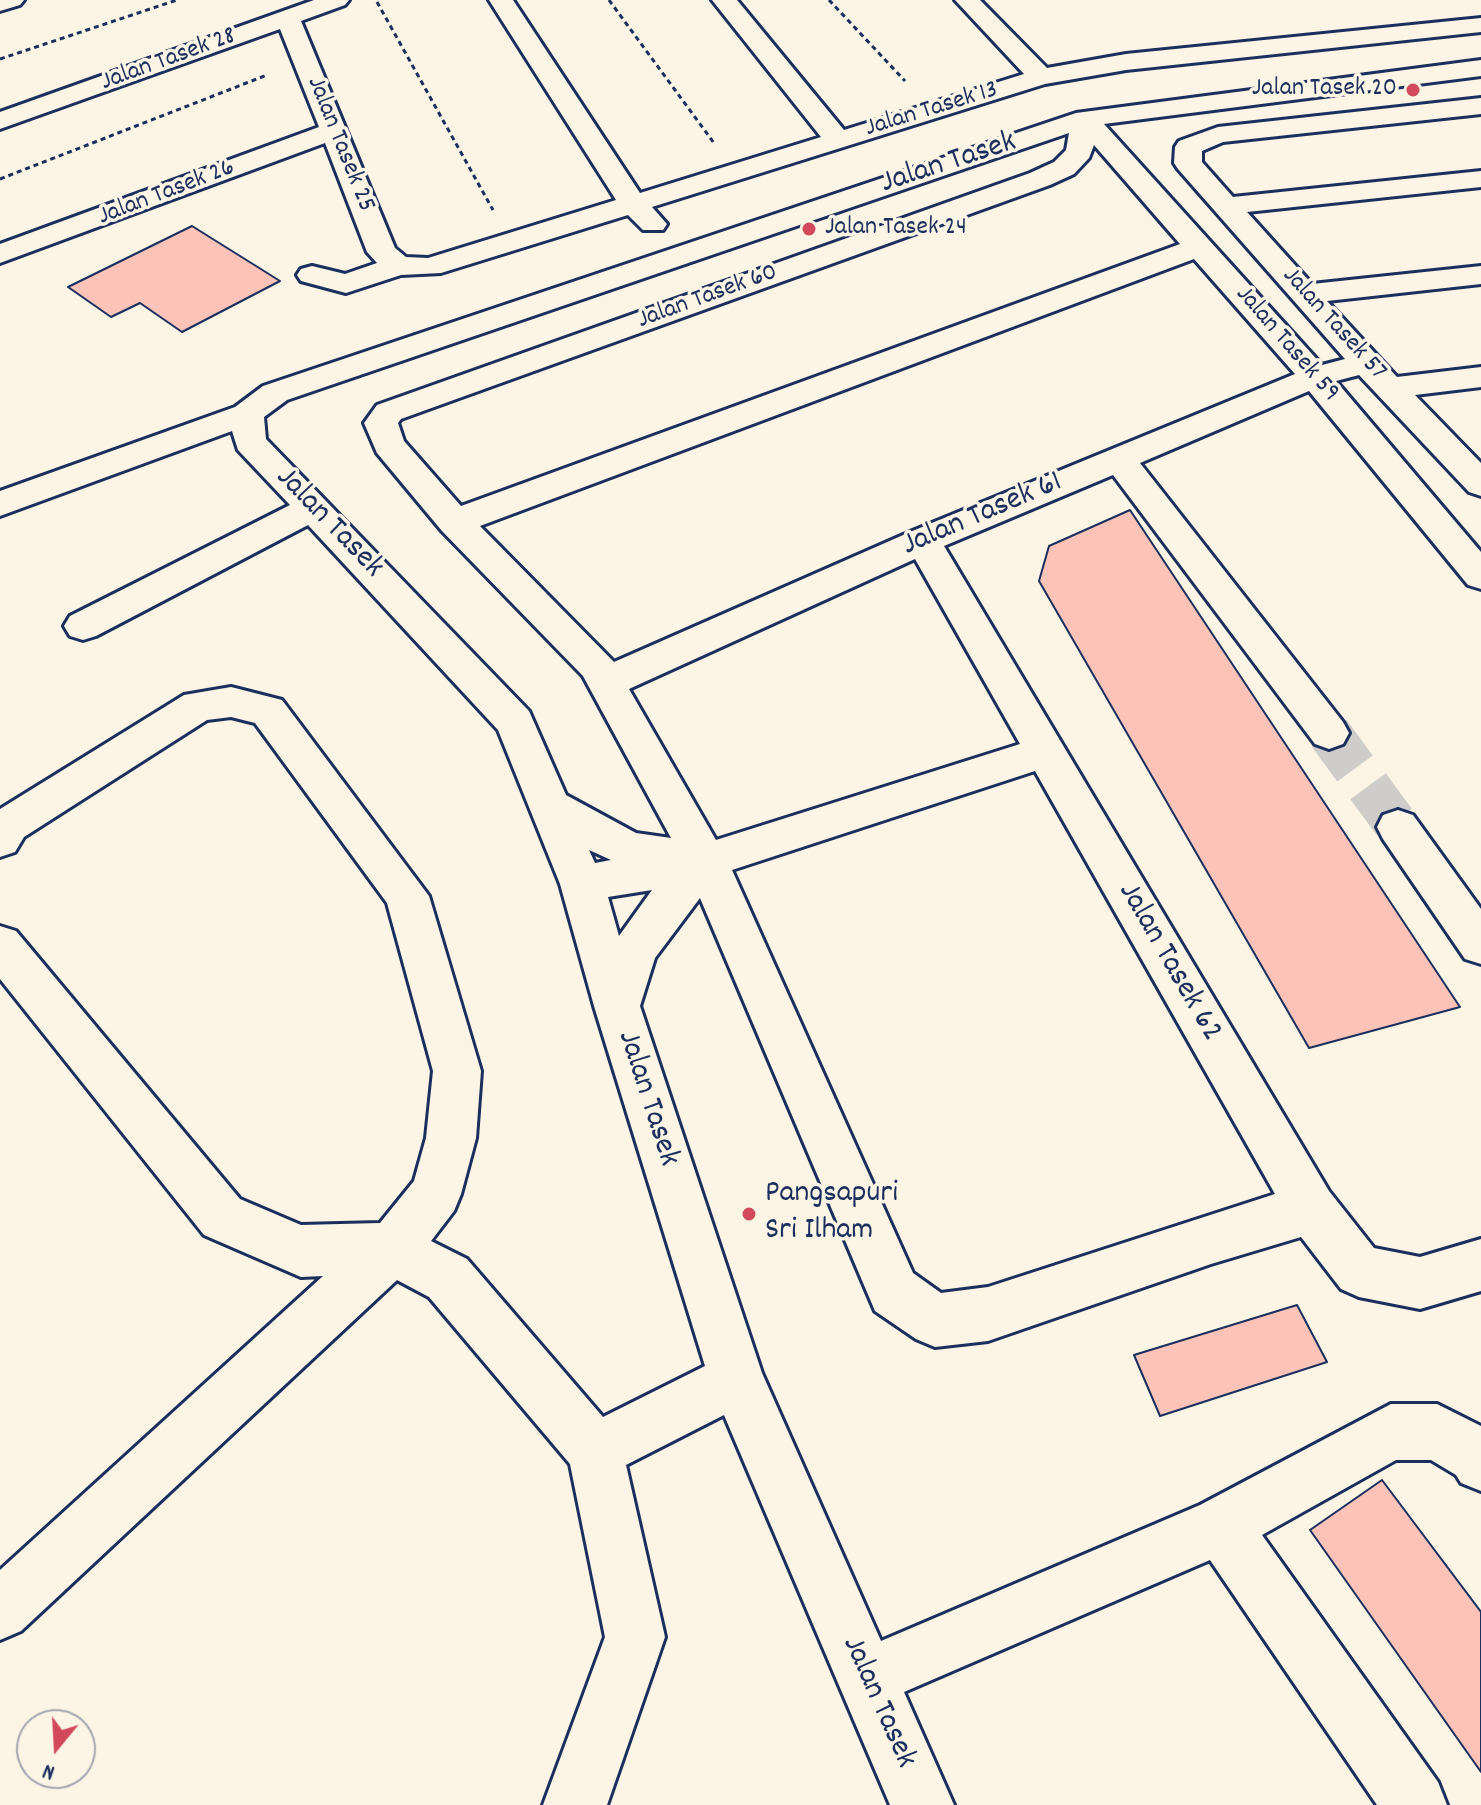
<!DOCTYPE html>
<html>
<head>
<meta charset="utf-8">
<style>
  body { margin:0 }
  #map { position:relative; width:1481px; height:1805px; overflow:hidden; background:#fcf5e5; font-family:Dekko,sans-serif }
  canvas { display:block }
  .north { position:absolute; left:16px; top:1709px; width:80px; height:80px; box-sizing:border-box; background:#fcf5e5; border:2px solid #a2a6af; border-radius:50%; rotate:198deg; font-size:22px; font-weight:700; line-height:32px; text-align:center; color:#1b2f5e }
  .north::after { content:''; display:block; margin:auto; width:28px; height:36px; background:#d1495b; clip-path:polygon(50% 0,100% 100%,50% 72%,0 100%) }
</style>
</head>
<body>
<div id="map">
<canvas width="1481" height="1805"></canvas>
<div class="north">N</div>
</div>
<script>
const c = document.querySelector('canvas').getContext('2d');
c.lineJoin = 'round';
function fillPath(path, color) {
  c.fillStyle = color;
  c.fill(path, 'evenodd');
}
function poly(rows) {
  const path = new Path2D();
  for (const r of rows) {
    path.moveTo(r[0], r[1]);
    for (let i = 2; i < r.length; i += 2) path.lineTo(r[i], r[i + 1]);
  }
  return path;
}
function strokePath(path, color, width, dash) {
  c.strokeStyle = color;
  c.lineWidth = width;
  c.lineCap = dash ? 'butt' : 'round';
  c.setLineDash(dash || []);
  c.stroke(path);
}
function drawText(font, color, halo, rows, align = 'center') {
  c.font = font + ' Dekko,sans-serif';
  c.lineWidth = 7;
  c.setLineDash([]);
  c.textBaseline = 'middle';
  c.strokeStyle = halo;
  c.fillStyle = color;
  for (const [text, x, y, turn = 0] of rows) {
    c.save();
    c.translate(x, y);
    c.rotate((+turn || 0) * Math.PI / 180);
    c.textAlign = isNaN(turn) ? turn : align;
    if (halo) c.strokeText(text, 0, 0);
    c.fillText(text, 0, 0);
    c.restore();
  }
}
const building = poly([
  [192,226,280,281,182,332,140,303,111,317,68,287,192,226],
  [1130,510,1460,1007,1309,1048,1039,581,1049,546,1130,510],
  [1297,1305,1327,1362,1160,1416,1134,1355,1297,1305],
  [1382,1480,1481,1612,1481,1772,1310,1530,1382,1480]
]);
fillPath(building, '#fdc2b8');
strokePath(building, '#1b2f5e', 2);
strokePath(poly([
  [1329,733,1398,827]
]), '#cfcdca', 44, [44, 22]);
const minor = poly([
  [0,0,24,0,20,5,0,11,0,0],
  [314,0,349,0,345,5,301,21,395,248,406,257,428,258,616,200,489,0,513,0,640,193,821,137,712,0,737,0,844,130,1024,74,955,0,980,0,1047,68,1126,54,1481,18,1481,32,1126,70,1045,84,652,207,667,224,663,230,643,230,628,215,441,273,401,275,346,293,301,281,297,275,301,269,312,266,345,274,377,263,367,252,325,143,0,263,0,244,319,127,280,29,0,129,0,112,314,0],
  [1481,60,1481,76,1104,124,1322,365,1345,359,1178,169,1174,163,1175,147,1179,141,1218,127,1481,98,1481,114,1223,142,1202,151,1202,162,1233,197,1481,171,1481,187,1247,212,1312,284,1481,266,1481,284,1327,301,1397,377,1481,367,1481,387,1415,395,1481,463,1481,496,1469,492,1359,375,1336,381,1481,552,1481,589,1468,585,1309,391,1140,463,1343,722,1349,733,1343,744,1329,749,1315,744,1113,475,944,546,1329,1191,1374,1248,1420,1257,1481,1239,1481,1291,1420,1309,1359,1297,1341,1289,1301,1237,1211,1264,988,1341,935,1347,916,1339,875,1311,700,898,655,958,640,1006,762,1373,881,1641,1200,1505,1391,1404,1437,1404,1481,1426,1481,1491,1461,1483,1456,1475,1431,1460,1396,1460,1262,1535,1438,1782,1447,1805,1377,1805,1210,1560,904,1692,954,1805,890,1805,724,1415,626,1465,665,1637,607,1805,543,1805,605,1637,570,1464,429,1297,397,1280,21,1631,0,1640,0,1570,323,1276,301,1277,204,1235,0,979,0,926,16,931,240,1199,301,1225,380,1223,414,1181,426,1138,433,1071,387,903,255,723,231,717,207,720,24,837,15,852,0,857,0,809,184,695,231,687,282,700,429,896,481,1071,476,1138,461,1194,454,1211,431,1241,467,1259,603,1417,705,1366,594,1006,560,884,498,730,308,525,96,636,83,640,70,636,64,626,70,616,290,505,238,450,232,431,0,516,0,491,235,407,263,386,1076,113,1481,60],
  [1069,133,1066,150,1054,162,1030,173,377,405,364,423,377,453,442,531,583,676,671,838,636,833,566,795,529,711,266,439,264,417,287,400,1069,133],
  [1094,145,1180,244,461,506,404,441,398,423,401,419,1050,185,1074,174,1089,158,1094,145],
  [1194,259,1295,374,910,532,614,662,480,526,1194,259],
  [915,559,1020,744,716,840,629,689,915,559],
  [1035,771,1275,1194,988,1287,941,1293,913,1273,732,870,1035,771],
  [589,850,611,860,595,863,589,850],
  [652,890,619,936,608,897,652,890],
  [1398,810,1413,815,1481,909,1481,964,1465,959,1383,839,1377,827,1383,815,1398,810]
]);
strokePath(minor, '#1b2f5e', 6);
strokePath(poly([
  [609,0,714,143],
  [829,0,905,81],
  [377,2,493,210],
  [0,59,177,0],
  [0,179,267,75]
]), '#1b2f5e', 3, [5, 4]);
fillPath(minor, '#fcf5e5');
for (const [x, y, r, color] of [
  [1413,90,8,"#d1495b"],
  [809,229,8,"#d1495b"],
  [749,1214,8,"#d1495b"]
]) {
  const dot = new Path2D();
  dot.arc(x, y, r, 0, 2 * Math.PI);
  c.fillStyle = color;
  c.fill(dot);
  strokePath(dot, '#fcf5e5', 3);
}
drawText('26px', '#1b2f5e', '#fcf5e5', [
  ["Jalan Tasek 28",169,61,-20],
  ["Jalan Tasek 13",932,111,-17],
  ["Jalan Tasek 25",339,145,68],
  ["Jalan Tasek 26",167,194,-21],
  ["Jalan Tasek 60",708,298,-20],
  ["Jalan Tasek 57",1333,325,48],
  ["Jalan Tasek 59",1286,345,49]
]);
drawText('26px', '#1b2f5e', '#fcf5e5', [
  ["Jalan Tasek 20",1397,90],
  ["Jalan Tasek 24",825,229,"left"]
], 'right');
drawText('32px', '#1b2f5e', '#fcf5e5', [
  ["Jalan Tasek",949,165,-18],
  ["Jalan Tasek 61",983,516,-23],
  ["Jalan Tasek",328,524,46],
  ["Jalan Tasek 62",1168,963,60],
  ["Jalan Tasek",646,1099,72],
  ["Jalan Tasek",877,1703,66]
]);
drawText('32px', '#1b2f5e', '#fcf5e5', [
  ["Pangsapuri",765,1196],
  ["Sri Ilham",765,1233]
], 'left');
</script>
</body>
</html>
